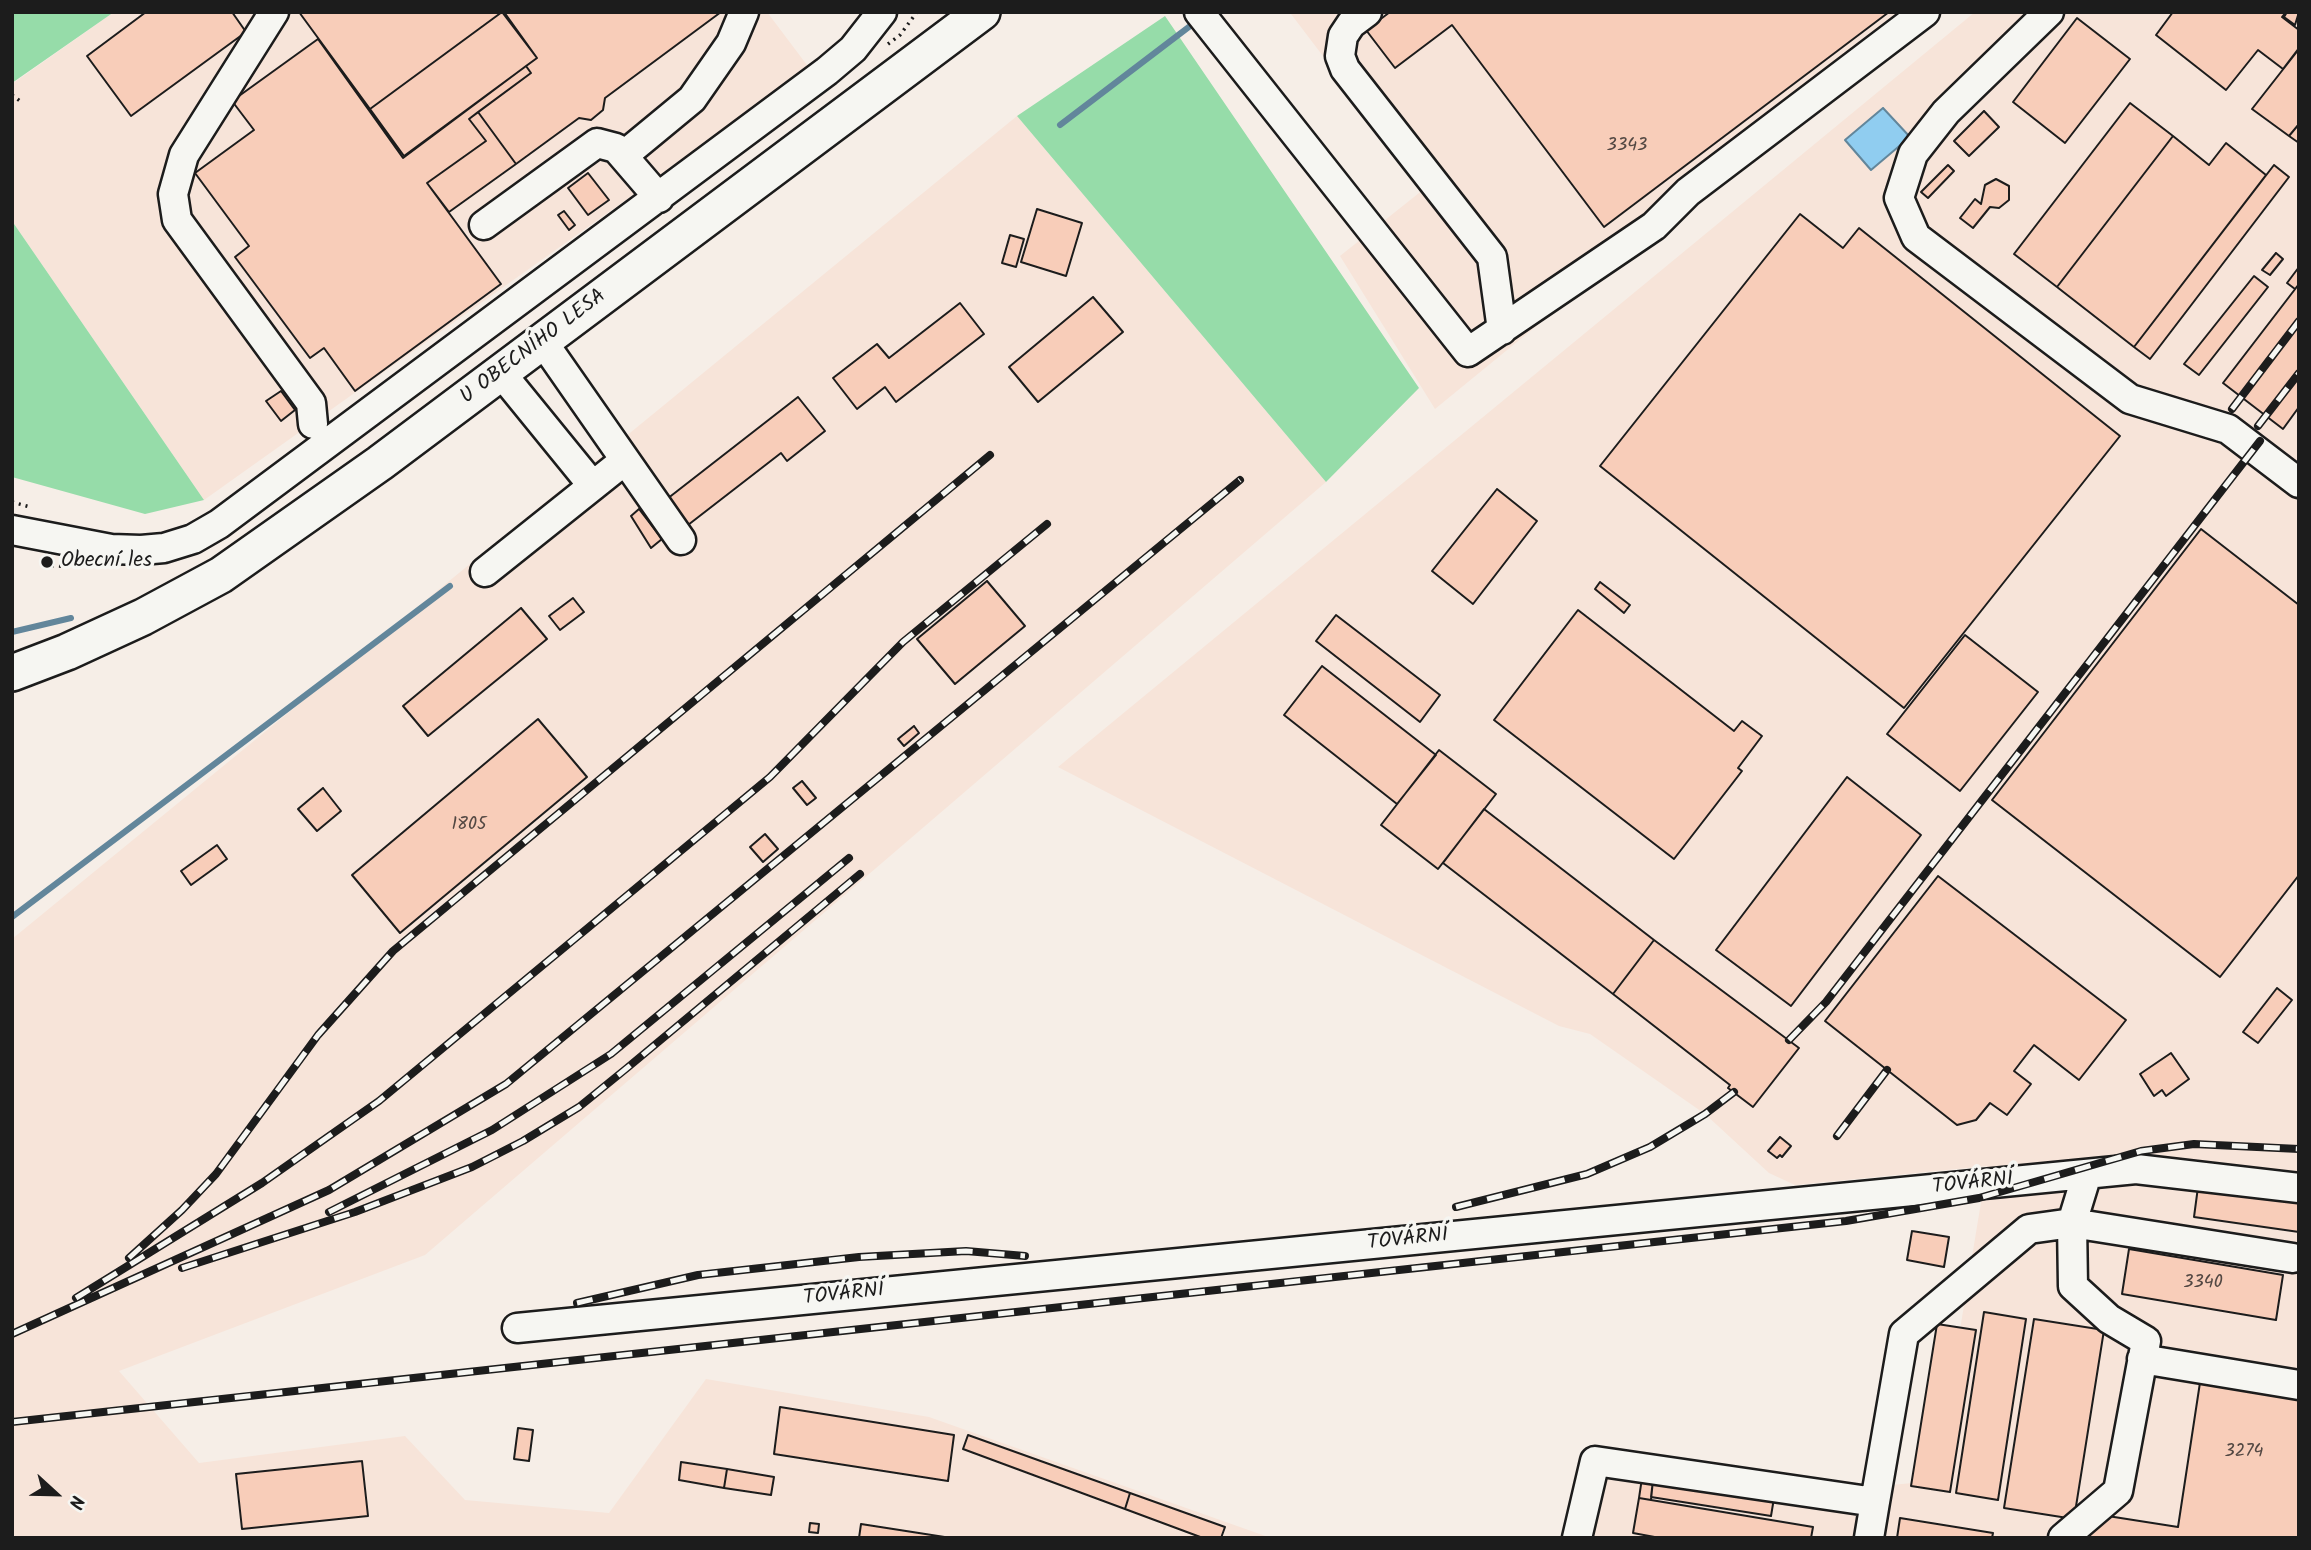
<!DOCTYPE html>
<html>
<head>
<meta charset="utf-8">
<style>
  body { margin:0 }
  #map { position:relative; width:2311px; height:1550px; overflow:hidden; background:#f6eee7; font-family:Kalam,sans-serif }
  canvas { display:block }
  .frame { position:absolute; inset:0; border:14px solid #1c1c1c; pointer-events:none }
  .north { position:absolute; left:21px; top:1459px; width:70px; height:70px; -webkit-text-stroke:5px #f6f6f2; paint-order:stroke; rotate:112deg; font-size:19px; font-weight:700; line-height:28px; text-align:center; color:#1c1c1c }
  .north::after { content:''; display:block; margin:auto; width:24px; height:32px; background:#1c1c1c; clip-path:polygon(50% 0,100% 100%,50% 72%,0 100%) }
</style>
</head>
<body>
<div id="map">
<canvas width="2311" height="1550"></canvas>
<div class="frame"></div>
<div class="north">N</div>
</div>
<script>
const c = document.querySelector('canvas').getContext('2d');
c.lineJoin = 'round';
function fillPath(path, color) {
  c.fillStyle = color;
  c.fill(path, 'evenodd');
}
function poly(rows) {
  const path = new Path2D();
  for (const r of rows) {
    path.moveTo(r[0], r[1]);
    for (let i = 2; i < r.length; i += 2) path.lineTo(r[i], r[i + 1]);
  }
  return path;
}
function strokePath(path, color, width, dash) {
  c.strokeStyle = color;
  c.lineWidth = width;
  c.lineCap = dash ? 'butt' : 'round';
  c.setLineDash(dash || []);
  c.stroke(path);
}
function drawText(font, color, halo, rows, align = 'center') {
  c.font = font + ' Kalam,sans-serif';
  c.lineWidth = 7;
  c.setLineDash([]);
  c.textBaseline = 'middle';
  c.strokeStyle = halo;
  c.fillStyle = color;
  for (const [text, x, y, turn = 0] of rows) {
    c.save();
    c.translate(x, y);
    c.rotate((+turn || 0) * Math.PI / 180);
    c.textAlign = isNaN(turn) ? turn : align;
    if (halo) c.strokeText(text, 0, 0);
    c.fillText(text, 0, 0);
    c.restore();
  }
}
fillPath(poly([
  [114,12,767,12,810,69,204,500,12,221,12,84],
  [1293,12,1944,12,1703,194,1665,233,1627,262,1589,283,1435,409,1340,256,1424,189,1291,14],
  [1975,12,2299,12,2299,1538,1564,1538,1584,1449,1857,1488,1935,1481,1987,1166,1795,1185,1769,1173,1705,1114,1590,1034,1559,1026,1058,767],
  [1017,116,1326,482,425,1255,119,1371,199,1463,405,1436,465,1500,609,1513,706,1379,929,1417,1271,1538,12,1538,12,939]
]), '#f7e4d9');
fillPath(poly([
  [12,12,114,12,12,83],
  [1165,16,1419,388,1326,482,1017,116],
  [12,221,204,500,145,514,12,477]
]), '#96dca9');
const water = poly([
  [1883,108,1910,137,1871,170,1845,140,1883,108]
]);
fillPath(water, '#90cdf0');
strokePath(water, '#62869b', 2);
strokePath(poly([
  [1060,125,1198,20],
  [12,632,71,618],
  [12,917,450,586]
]), '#62869b', 6);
const building = poly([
  [146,12,232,12,246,32,131,116,87,56,146,12],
  [299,12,502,12,370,109,299,12],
  [502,12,537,58,404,156,370,109,502,12],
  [504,12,721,12,605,98,603,110,591,120,579,118,516,164,478,112,531,73,526,66,537,58,504,12],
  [1390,12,1889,12,1604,227,1452,25,1395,68,1366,30,1390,12],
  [2173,12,2286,12,2282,17,2299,30,2299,48,2283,69,2258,50,2226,90,2156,35,2173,12],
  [2287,12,2299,12,2295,25,2284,17,2287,12],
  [2077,18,2130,59,2065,143,2013,102,2077,18],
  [318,39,403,158,526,66,531,73,469,119,486,141,427,183,501,284,355,391,324,348,310,358,235,257,249,246,195,173,254,130,232,101,318,39],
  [2299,49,2299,124,2289,136,2252,109,2299,49],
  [2130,103,2173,136,2057,287,2014,254,2130,103],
  [1984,111,1999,127,1969,156,1954,141,1984,111],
  [478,112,516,164,449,212,427,183,486,141,469,119,478,112],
  [2299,124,2299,143,2289,136,2299,124],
  [2173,136,2209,165,2226,143,2266,175,2134,347,2057,287,2173,136],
  [1948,165,1954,171,1928,198,1921,192,1948,165],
  [2274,165,2289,177,2150,359,2134,347,2274,165],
  [588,173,609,200,588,215,568,188,588,173],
  [1996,179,2009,186,2009,200,1999,208,1990,207,1973,228,1960,218,1975,199,1981,204,1985,185,1996,179],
  [1037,209,1082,223,1066,276,1021,262,1037,209],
  [564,211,575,225,569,230,558,215,564,211],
  [1800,214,1843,248,1859,228,2120,436,1904,708,1600,466,1800,214],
  [1010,235,1024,239,1016,267,1002,263,1010,235],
  [2276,253,2283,259,2270,275,2262,270,2276,253],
  [2299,267,2299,284,2295,289,2287,283,2299,267],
  [2254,276,2268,287,2199,375,2184,364,2254,276],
  [2299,284,2299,407,2283,429,2223,383,2299,284],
  [1093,297,1123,332,1038,402,1009,367,1093,297],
  [960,303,984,334,896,402,885,387,857,409,833,378,877,344,889,358,960,303],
  [281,391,295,410,281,421,266,401,281,391],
  [798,397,825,431,787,461,781,453,688,525,667,499,798,397],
  [1497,489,1537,521,1473,604,1432,571,1497,489],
  [639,509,662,539,651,548,631,516,639,509],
  [2201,529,2299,605,2299,875,2220,977,1992,800,2201,529],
  [987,581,1025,626,955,684,917,639,987,581],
  [1600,582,1630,605,1624,613,1595,589,1600,582],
  [573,598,584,612,560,630,549,616,573,598],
  [521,608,547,639,428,736,403,706,521,608],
  [1578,610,1734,731,1742,721,1762,736,1738,768,1742,771,1674,859,1494,720,1578,610],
  [1336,615,1440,695,1420,722,1316,641,1336,615],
  [1965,635,2038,692,1960,791,1887,734,1965,635],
  [1322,666,1436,755,1397,804,1284,715,1322,666],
  [538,719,587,777,400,933,352,875,538,719],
  [914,726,919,733,904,746,898,739,914,726],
  [1439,750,1496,794,1438,869,1381,825,1439,750],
  [1847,777,1921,835,1791,1006,1716,950,1847,777],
  [802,781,816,798,807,805,793,788,802,781],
  [323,788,341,811,317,831,298,809,323,788],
  [1484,809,1654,940,1613,994,1443,863,1484,809],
  [765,834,778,849,763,862,750,847,765,834],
  [217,845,227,859,191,885,181,871,217,845],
  [1938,876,2126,1020,2079,1080,2034,1045,2014,1071,2031,1084,2007,1115,1990,1103,1976,1120,1957,1125,1825,1021,1938,876],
  [1654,940,1799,1048,1753,1107,1728,1088,1730,1085,1613,994,1654,940],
  [2277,988,2292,1000,2258,1043,2243,1032,2277,988],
  [2171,1053,2189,1079,2166,1096,2162,1090,2154,1096,2140,1074,2171,1053],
  [1780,1137,1791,1146,1782,1157,1780,1155,1777,1158,1768,1151,1780,1137],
  [2198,1187,2299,1203,2299,1232,2194,1217,2198,1187],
  [1912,1231,1949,1237,1944,1267,1907,1260,1912,1231],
  [2129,1249,2283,1275,2276,1320,2122,1294,2129,1249],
  [1984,1312,2026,1319,1998,1500,1956,1493,1984,1312],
  [2034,1319,2104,1330,2074,1519,2004,1508,2034,1319],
  [1937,1324,1976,1330,1950,1492,1911,1486,1937,1324],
  [2201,1376,2299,1392,2299,1538,2083,1538,2095,1514,2178,1527,2201,1376],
  [780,1407,954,1435,948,1481,774,1454,780,1407],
  [518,1428,533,1430,529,1461,514,1459,518,1428],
  [968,1435,1130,1493,1125,1509,963,1449,968,1435],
  [362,1461,368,1516,242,1529,236,1474,362,1461],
  [681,1462,727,1469,724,1488,679,1480,681,1462],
  [727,1469,774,1477,771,1495,724,1488,727,1469],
  [1642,1478,1653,1480,1651,1500,1639,1498,1642,1478],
  [1653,1480,1774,1498,1771,1516,1651,1497,1653,1480],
  [1130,1493,1225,1527,1221,1538,1203,1538,1125,1509,1130,1493],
  [1639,1498,1813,1527,1811,1538,1660,1538,1633,1533,1639,1498],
  [1900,1518,1993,1533,1992,1538,1897,1538,1900,1518],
  [810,1523,819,1524,818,1533,809,1532,810,1523],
  [861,1524,951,1538,859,1538,861,1524]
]);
fillPath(building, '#f8cdb9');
strokePath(building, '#1c1c1c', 2);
const minor = poly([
  [274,12,184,155,173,194,177,220,311,403,313,424],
  [1199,12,1468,352,1654,226,1688,192,1925,12],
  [1367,12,1351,24,1343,36,1340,56,1345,69,1492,257,1502,330],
  [2049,12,1946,112,1913,154,1899,198,1916,237,2130,399,2228,429,2299,483],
  [623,156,692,99,731,43,744,12],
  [484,225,597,143,616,148,659,198],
  [543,342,681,540],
  [501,373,593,486],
  [12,530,111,549,141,550,164,548,193,539,219,524,827,71,853,49,882,12],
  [485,572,624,461],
  [517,1328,2136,1169,2299,1188],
  [2142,1359,2299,1385],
  [1577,1538,1595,1461,1875,1502,1904,1334,2029,1229,2072,1223,2293,1258],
  [1869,1538,1875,1502],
  [2063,1538,2118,1491,2146,1341,2109,1319,2073,1286,2072,1223,2087,1174]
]);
const major = poly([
  [12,673,67,652,143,617,221,575,380,463,982,12]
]);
strokePath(minor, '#1c1c1c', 33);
strokePath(major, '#1c1c1c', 40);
strokePath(poly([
  [888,44,900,35,917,12],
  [12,95,20,101],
  [12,502,30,507],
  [45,565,71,567]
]), '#1c1c1c', 3.5, [2, 5]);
strokePath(minor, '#f6f6f2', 28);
strokePath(major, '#f6f6f2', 35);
const rail = poly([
  [2232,409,2299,321],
  [2258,426,2299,373],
  [1789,1040,1826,1002,2260,441],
  [1837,1136,1887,1070],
  [1456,1207,1587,1174,1650,1147,1705,1114,1734,1092],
  [329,1212,492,1130,611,1054,849,858],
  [129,1258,182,1210,216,1174,318,1035,393,951,990,455],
  [182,1268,355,1212,472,1167,523,1141,579,1107,627,1068,860,874],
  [76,1298,262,1183,379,1101,770,777,903,642,1047,524],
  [577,1303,698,1275,859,1257,966,1251,1025,1256],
  [12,1334,329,1190,506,1084,1240,480],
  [12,1422,1846,1221,1979,1198,2141,1151,2194,1144,2299,1149]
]);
strokePath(rail, '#1c1c1c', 8);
strokePath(rail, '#f6f6f2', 5, [16]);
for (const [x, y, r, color] of [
  [47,562,7,"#1c1c1c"]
]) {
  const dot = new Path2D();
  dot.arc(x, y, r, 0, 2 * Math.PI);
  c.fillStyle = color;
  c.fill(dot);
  strokePath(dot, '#f6f6f2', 2.5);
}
drawText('18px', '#534843', null, [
  ["3343",1627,147],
  ["1805",469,826],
  ["3340",2203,1284],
  ["3274",2244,1453]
]);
drawText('21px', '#1c1c1c', '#f6f6f2', [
  ["U OBECNÍHO LESA",534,348,-37],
  ["TOVÁRNÍ",1973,1185,-6],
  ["TOVÁRNÍ",1408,1241,-6],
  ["TOVÁRNÍ",844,1296,-6]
]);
drawText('21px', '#1c1c1c', '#f6f6f2', [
  ["Obecní les",61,562]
], 'left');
</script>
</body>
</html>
